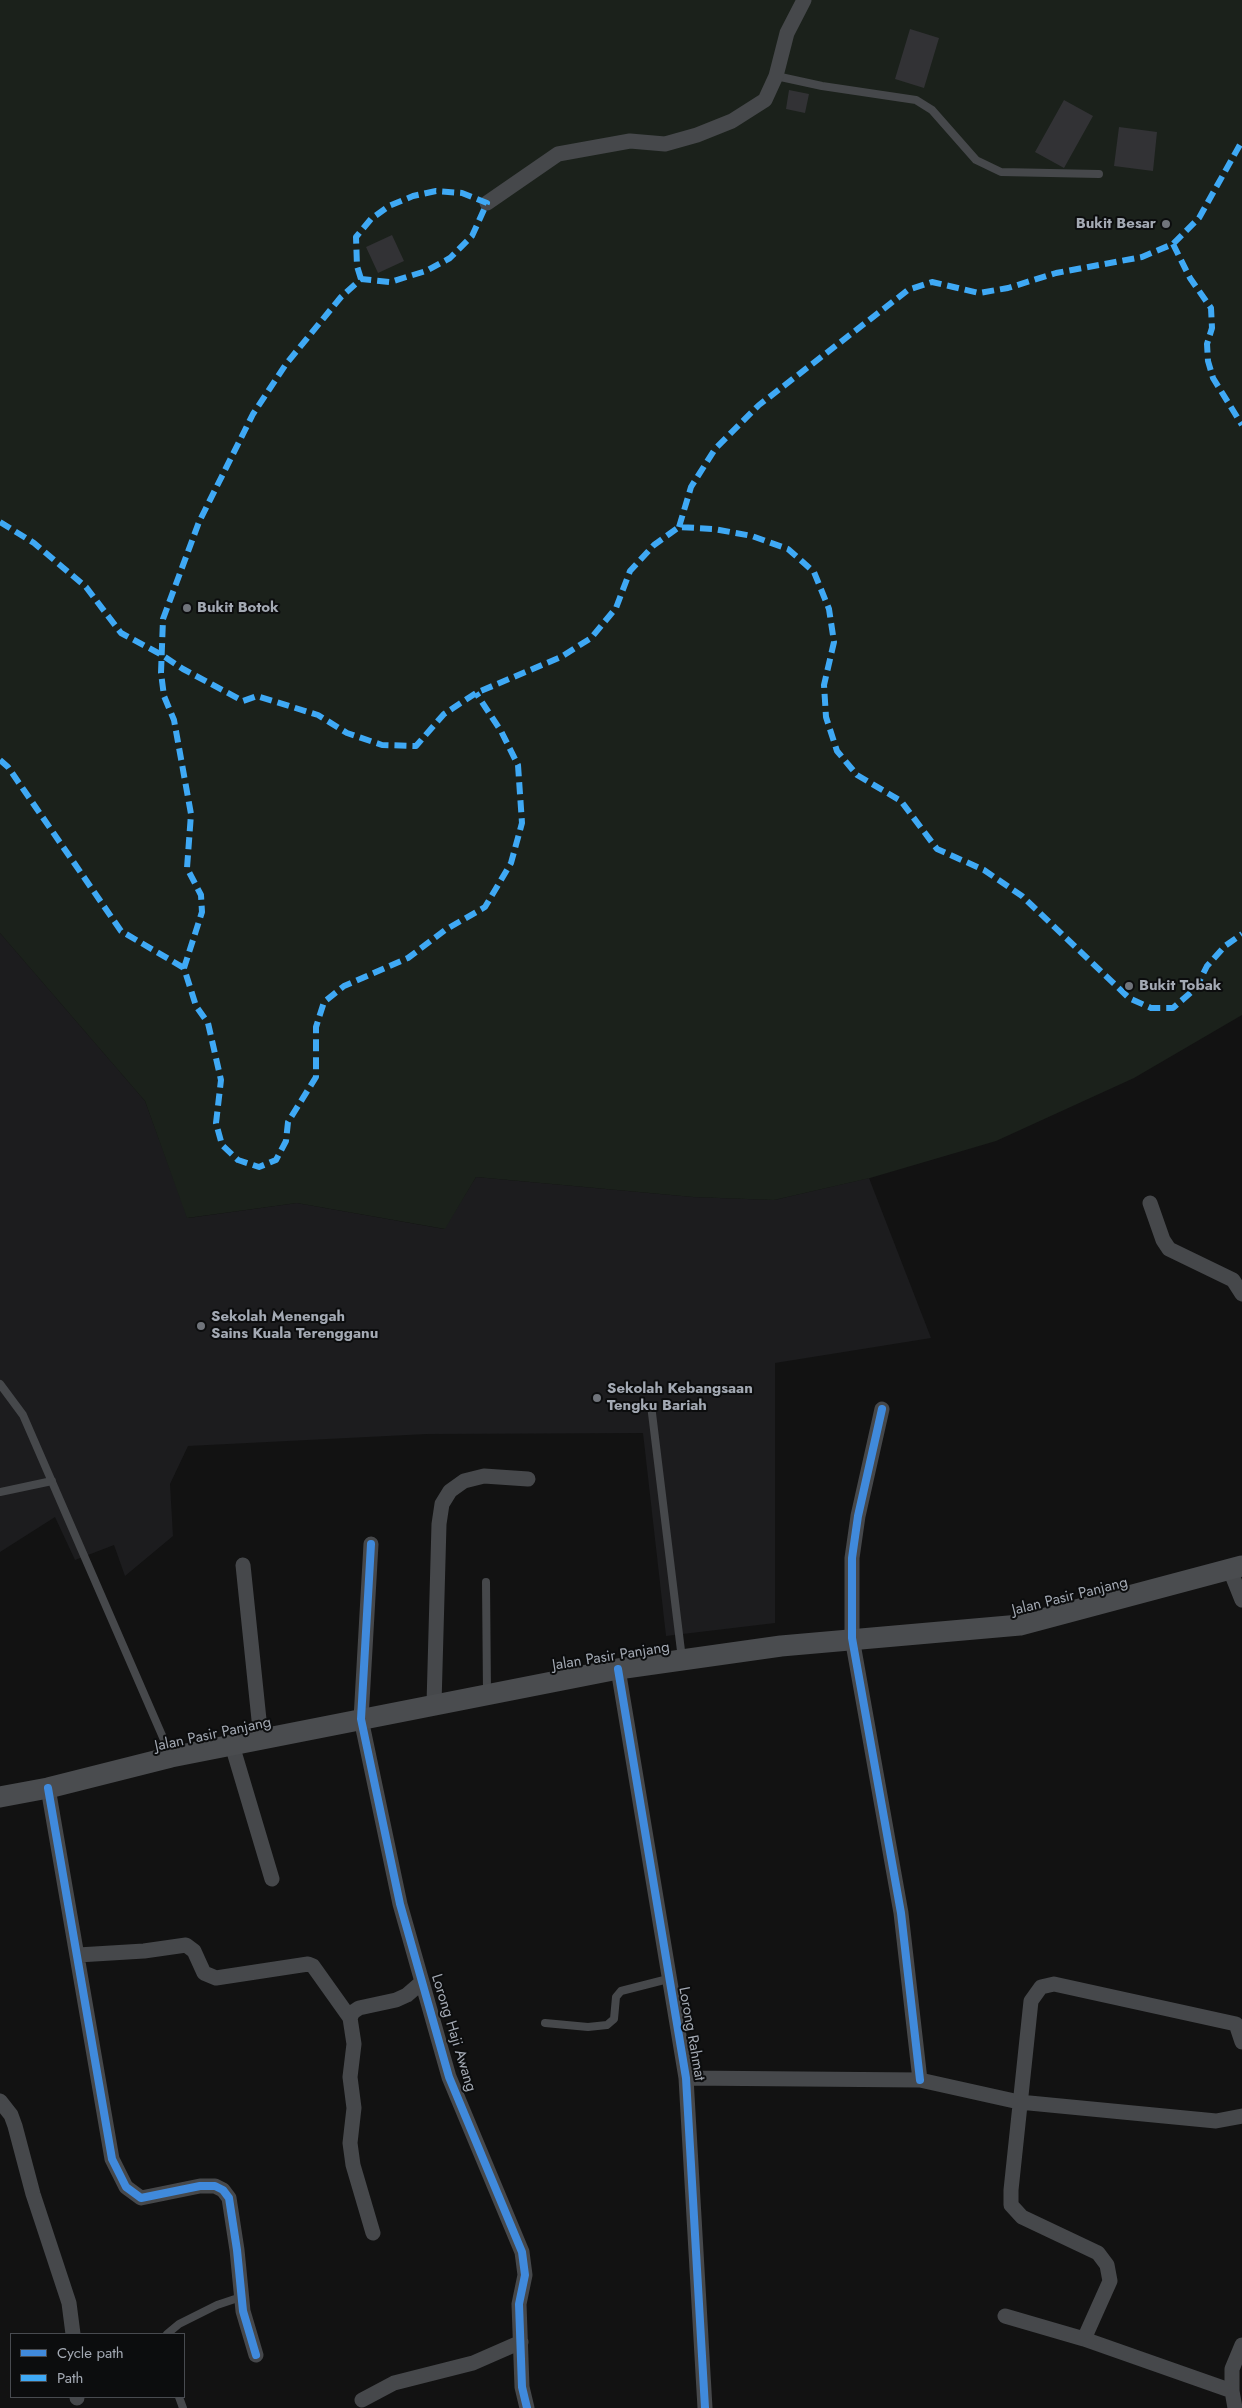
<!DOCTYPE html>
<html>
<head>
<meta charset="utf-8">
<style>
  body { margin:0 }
  #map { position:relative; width:1242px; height:2408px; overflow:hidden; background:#121212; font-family:Jost,sans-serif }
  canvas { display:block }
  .legend { position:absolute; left:10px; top:2333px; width:175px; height:65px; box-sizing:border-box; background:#0c0d0e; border:1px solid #484b50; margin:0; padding:6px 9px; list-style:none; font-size:15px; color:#a3a9b3 }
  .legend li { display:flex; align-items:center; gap:10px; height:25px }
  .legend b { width:25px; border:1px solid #484b50 }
</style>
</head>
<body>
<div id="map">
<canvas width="1242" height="2408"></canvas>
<ul class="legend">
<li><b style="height:6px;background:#408adc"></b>Cycle path</li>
<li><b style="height:6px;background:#3fa9f5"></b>Path</li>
</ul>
</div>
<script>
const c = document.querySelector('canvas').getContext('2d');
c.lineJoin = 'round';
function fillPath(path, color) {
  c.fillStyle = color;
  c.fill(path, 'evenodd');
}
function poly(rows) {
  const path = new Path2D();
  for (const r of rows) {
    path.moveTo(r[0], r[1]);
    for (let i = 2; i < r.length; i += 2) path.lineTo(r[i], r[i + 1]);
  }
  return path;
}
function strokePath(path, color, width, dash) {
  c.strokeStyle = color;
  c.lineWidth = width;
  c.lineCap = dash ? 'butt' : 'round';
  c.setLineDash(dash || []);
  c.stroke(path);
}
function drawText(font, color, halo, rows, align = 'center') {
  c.font = font + ' Jost,sans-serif';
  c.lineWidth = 4;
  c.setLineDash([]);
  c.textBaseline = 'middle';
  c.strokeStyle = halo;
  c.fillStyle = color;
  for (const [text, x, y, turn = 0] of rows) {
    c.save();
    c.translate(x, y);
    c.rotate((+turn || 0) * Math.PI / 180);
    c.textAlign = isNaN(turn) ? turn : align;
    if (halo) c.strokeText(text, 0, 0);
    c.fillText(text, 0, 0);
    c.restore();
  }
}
fillPath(poly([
  [0,933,145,1101,188,1218,297,1203,444,1229,476,1177,693,1197,774,1200,869,1178,931,1338,775,1363,775,1623,666,1636,643,1433,427,1434,188,1446,170,1484,173,1536,125,1576,114,1545,75,1560,55,1517,0,1552]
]), '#1c1c1e');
fillPath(poly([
  [0,0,1242,0,1242,1015,1134,1078,996,1141,870,1178,774,1200,693,1197,476,1177,445,1229,297,1203,187,1218,145,1101,0,933]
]), '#1b211b');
fillPath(poly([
  [910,29,939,38,924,88,895,79],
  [789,90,809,94,805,113,786,109],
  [1064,100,1093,116,1064,168,1035,152],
  [1119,127,1157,132,1153,171,1114,166],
  [392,235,404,261,378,273,366,247]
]), '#323235');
strokePath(poly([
  [776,76,822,86,916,100,932,110,976,160,1001,172,1099,174],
  [0,1384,23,1415,171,1756],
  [651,1405,682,1659],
  [0,1492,52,1481],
  [486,1582,487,1693],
  [545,2023,588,2027,607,2025,614,2019,616,1997,621,1991,668,1979],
  [167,2334,179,2324,217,2305,241,2297],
  [179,2397,183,2408]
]), '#46484b', 8);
strokePath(poly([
  [487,203,558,154,630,141,665,144,697,135,732,121,765,100,776,76,787,33,804,0],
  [1150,1203,1163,1240,1169,1249,1233,1280,1242,1294],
  [882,1409,858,1516,852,1558,852,1638,901,1913,920,2080],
  [371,1544,361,1719,400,1904,449,2077,522,2252,525,2275,519,2304,522,2387,527,2408],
  [243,1565,261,1739],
  [1230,1570,1242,1600],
  [618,1669,686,2078,705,2408],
  [434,1704,439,1524,442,1504,450,1491,464,1481,484,1476,528,1479],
  [232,1745,272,1879],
  [48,1788,112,2159,126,2187,141,2198,200,2186,215,2186,223,2190,229,2198,237,2250,243,2311,256,2355],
  [78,1955,144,1951,186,1945,194,1951,204,1973,216,1978,308,1964,313,1966,350,2018],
  [686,2078,920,2080,1019,2102,1216,2121,1242,2116],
  [0,2101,11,2115,15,2126,33,2194,69,2303,73,2334],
  [373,2233,353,2165,350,2143,354,2108,350,2077,354,2044,350,2018,353,2012,359,2008,396,2000,407,1995,422,1982],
  [1005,2316,1084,2339,1232,2391],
  [1084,2339,1110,2281,1107,2265,1098,2253,1022,2217,1011,2205,1011,2190,1031,2001,1041,1987,1054,1984,1236,2024,1242,2042],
  [77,2397,77,2398],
  [362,2400,394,2383,473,2363,521,2342],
  [1235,2408,1232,2391,1232,2369,1242,2345]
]), '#46484b', 15);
strokePath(poly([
  [0,1797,48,1788,171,1757,618,1669,781,1646,1020,1625,1242,1566]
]), '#4a4c4f', 21);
strokePath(poly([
  [1173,244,1190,278,1211,308,1212,328,1207,344,1208,361,1213,378,1242,425],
  [361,279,357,266,356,237,371,219,389,206,413,196,436,191,462,193,487,203,472,236,450,258,426,271,390,282,361,279,341,297,286,364,253,414,199,522,163,619,161,673,164,696,174,720,191,814,187,868,201,895,202,912,184,968,196,1006,208,1023,221,1080,216,1123,222,1145,238,1160,259,1167,276,1160,286,1141,288,1122,316,1077,316,1027,324,1002,344,986,408,958,445,930,485,907,511,863,522,823,518,765,501,731,476,693],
  [0,522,34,543,86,587,121,633,162,655,183,669,243,701,257,696,318,715,347,733,382,745,416,746,444,714,476,693,561,657,591,638,616,608,630,571,654,545,679,527,714,529,752,536,788,549,814,572,829,609,834,642,824,685,826,717,837,751,857,775,901,801,937,849,984,870,1022,896,1129,998,1151,1008,1173,1008,1196,988,1207,966,1225,946,1242,934],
  [679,527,691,487,715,449,759,405,908,290,932,282,979,293,1008,288,1056,273,1142,257,1173,244,1199,218,1242,141],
  [0,760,8,767,121,931,184,968]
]), '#3fa9f5', 6, [12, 6]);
strokePath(poly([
  [882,1409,858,1516,852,1558,852,1638,901,1913,920,2080],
  [371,1544,361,1719,400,1904,449,2077,522,2252,525,2275,519,2304,522,2387,527,2408],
  [618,1669,686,2078,705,2408],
  [48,1788,112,2159,126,2187,141,2198,200,2186,215,2186,223,2190,229,2198,237,2250,243,2311,256,2355]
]), '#408adc', 8);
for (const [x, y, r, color] of [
  [1166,224,5,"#70747b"],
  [187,608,5,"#70747b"],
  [1129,986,5,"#70747b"],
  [201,1326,5,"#70747b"],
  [597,1398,5,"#70747b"]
]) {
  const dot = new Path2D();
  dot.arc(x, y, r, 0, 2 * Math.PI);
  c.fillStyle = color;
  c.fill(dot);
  strokePath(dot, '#0c0d0e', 2);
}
drawText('bold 15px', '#a3a9b3', '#0c0d0e', [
  ["Bukit Besar",1156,224,"right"],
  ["Bukit Botok",197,608],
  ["Bukit Tobak",1139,986],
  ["Sekolah Menengah",211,1317],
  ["Sains Kuala Terengganu",211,1334],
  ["Sekolah Kebangsaan",607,1389],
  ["Tengku Bariah",607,1406]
], 'left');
drawText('15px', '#a3a9b3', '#0c0d0e', [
  ["Jalan Pasir Panjang",1070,1597,-14],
  ["Jalan Pasir Panjang",611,1657,-9],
  ["Jalan Pasir Panjang",213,1735,-12],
  ["Lorong Haji Awang",453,2033,73],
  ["Lorong Rahmat",691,2034,80]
]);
</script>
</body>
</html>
